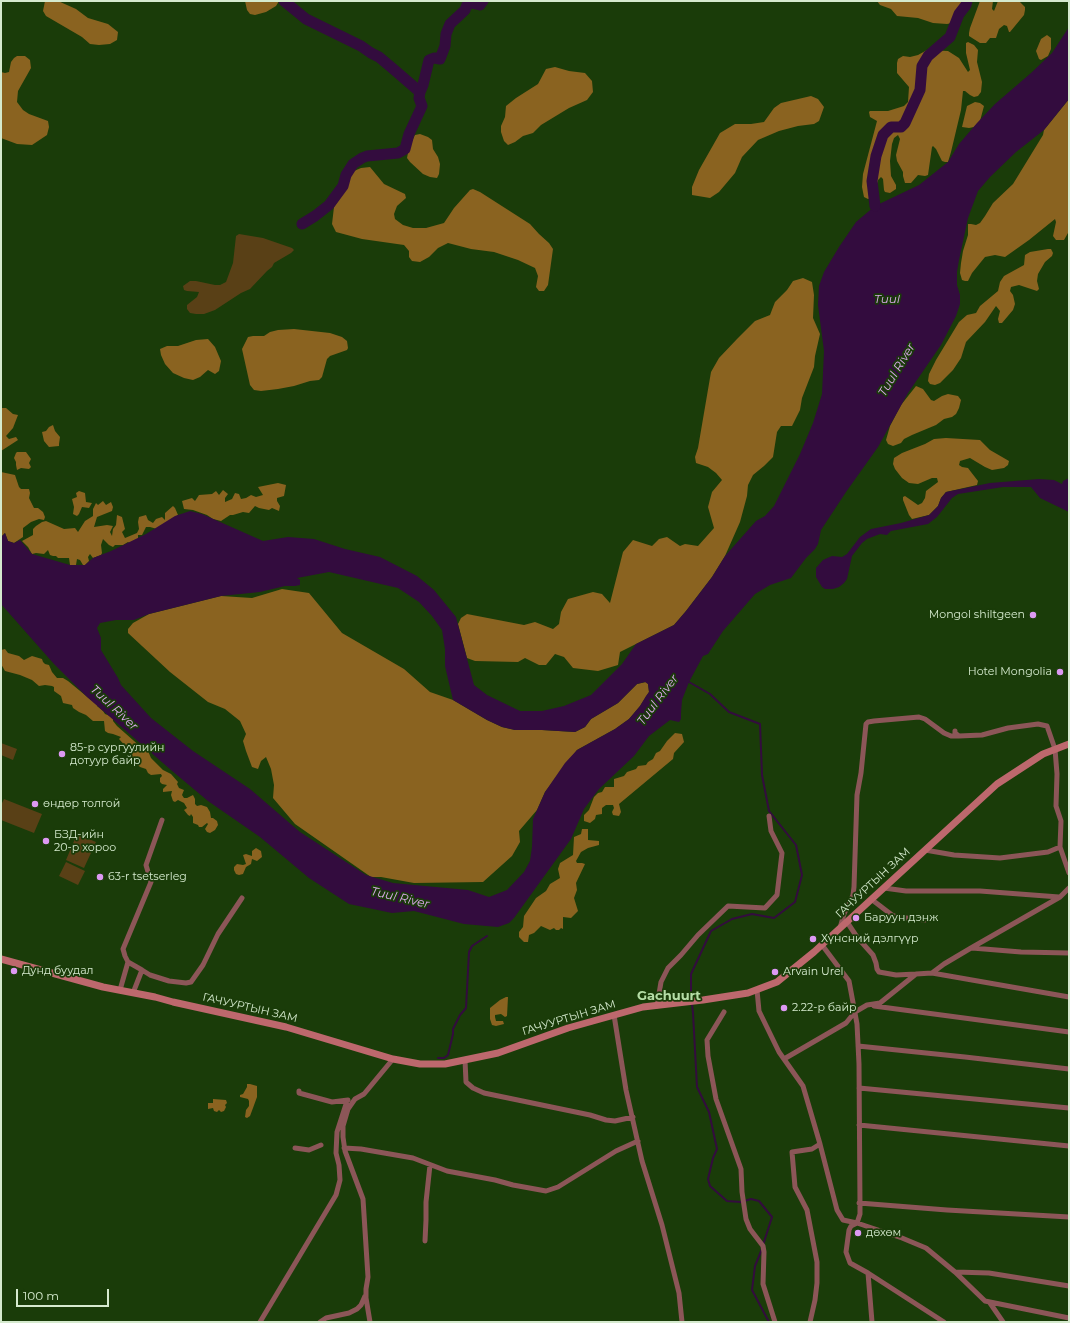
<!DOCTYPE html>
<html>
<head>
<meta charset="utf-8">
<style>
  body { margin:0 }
  #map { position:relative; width:1070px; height:1323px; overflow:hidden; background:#1a3c09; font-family:Montserrat,sans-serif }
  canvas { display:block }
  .frame { position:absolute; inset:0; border:2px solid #d5eace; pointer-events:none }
  .scale { position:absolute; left:16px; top:1289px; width:93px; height:18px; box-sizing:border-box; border:2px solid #d5eace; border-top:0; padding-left:5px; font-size:12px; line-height:14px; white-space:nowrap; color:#d5eace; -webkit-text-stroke:3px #1a3c09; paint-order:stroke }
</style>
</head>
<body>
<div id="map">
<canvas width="1070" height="1323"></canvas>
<div class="frame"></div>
<div class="scale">100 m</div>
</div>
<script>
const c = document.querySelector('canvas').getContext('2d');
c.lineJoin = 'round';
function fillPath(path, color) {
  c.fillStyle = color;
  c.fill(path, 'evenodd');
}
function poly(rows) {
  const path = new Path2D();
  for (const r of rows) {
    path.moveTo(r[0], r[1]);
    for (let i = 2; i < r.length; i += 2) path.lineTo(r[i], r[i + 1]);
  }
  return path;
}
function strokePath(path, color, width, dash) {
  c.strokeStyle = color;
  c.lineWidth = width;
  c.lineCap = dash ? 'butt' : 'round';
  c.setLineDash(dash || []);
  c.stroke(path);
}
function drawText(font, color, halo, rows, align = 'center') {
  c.font = font + ' Montserrat,sans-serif';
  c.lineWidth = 3.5;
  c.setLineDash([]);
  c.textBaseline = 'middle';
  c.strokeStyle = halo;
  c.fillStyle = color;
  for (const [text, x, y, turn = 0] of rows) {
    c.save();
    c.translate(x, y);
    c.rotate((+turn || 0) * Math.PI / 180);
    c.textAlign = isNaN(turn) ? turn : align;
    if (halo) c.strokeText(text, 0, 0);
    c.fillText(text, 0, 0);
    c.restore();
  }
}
fillPath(poly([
  [239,234,263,238,292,248,294,250,291,253,274,263,272,267,267,271,250,289,241,293,215,310,204,314,196,314,190,313,187,309,187,305,197,297,199,292,187,291,184,290,183,286,190,281,196,281,215,285,220,285,226,282,233,263,236,236],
  [1,743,17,749,13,760,1,755],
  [4,799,42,814,34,833,1,820,1,805],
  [77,834,96,842,84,868,66,860],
  [66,862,85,871,78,885,59,876]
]), '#594016');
fillPath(poly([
  [45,1,58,1,76,9,88,18,108,24,118,32,117,40,110,44,99,45,90,44,82,37,46,16,43,11],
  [245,1,279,1,276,6,266,12,255,15,250,14,247,10],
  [877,1,966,1,952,23,947,24,933,23,918,18,897,16,891,9,880,5],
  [980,1,993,1,992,9,994,11,998,1,1019,1,1025,7,1025,10,1024,15,1010,32,1009,32,1007,26,1004,25,999,29,996,38,990,38,986,43,980,43,969,36,969,33,970,28],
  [1047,35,1051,38,1051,49,1048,56,1041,60,1039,59,1036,51,1041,39],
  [968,42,974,45,978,50,977,62,982,82,981,92,978,96,974,97,970,95,965,91,963,91,961,110,951,152,948,162,945,162,942,161,936,149,933,146,932,147,928,175,925,176,918,175,911,183,905,183,903,176,903,172,897,161,896,155,900,139,898,135,894,138,892,144,890,161,891,176,896,185,896,189,890,193,885,192,884,190,883,179,881,177,878,180,876,188,871,198,868,199,864,197,862,187,863,174,877,121,870,117,869,112,870,111,888,111,904,106,908,102,909,87,897,73,897,63,898,59,903,56,910,57,918,55,927,50,948,51,959,58,968,72,970,70,966,53,966,43],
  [17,56,25,56,30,60,31,68,18,91,17,102,23,110,29,114,48,121,49,127,47,135,32,145,17,144,1,138,1,72,5,73,9,72,11,62,14,58],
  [555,67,569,71,585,73,592,81,593,92,587,100,569,108,541,125,533,133,523,136,515,142,508,145,504,141,501,132,501,126,505,117,506,106,516,98,538,84,546,69],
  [811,96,818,99,824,107,819,121,814,124,798,126,779,131,758,140,742,157,735,173,719,192,710,198,692,195,692,187,699,170,720,133,735,124,751,124,764,122,774,108,781,103],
  [1069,99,1069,230,1068,233,1064,240,1056,240,1053,236,1056,222,1055,219,1029,240,1005,257,995,255,985,257,972,273,968,281,965,281,962,280,960,273,961,263,963,251,968,235,968,224,971,224,976,225,980,223,985,216,993,203,1013,184,1043,135,1044,130],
  [975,102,980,103,984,106,980,121,974,127,969,128,962,127,967,106],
  [420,134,428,137,432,140,433,149,438,157,440,164,439,174,437,178,430,177,423,174,410,162,407,158,409,148,412,141,415,135],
  [370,167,384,184,405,194,406,198,397,206,394,214,395,219,403,225,413,228,426,228,444,223,454,208,470,190,473,189,480,192,530,224,539,234,549,243,553,249,548,285,544,291,539,291,536,287,538,276,535,268,518,260,494,252,471,249,448,243,438,248,429,257,420,262,412,261,409,257,409,251,404,245,362,239,336,232,332,224,334,207,345,190,349,175,354,171,361,168],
  [1048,249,1051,249,1053,253,1052,256,1045,262,1038,274,1037,281,1039,289,1037,291,1019,285,1011,287,1010,291,1013,295,1015,304,1013,310,1002,323,999,323,998,319,1000,311,996,306,985,322,966,342,961,358,953,370,940,383,935,385,930,384,928,381,929,374,936,360,959,322,967,315,976,313,980,306,998,291,1000,282,1004,276,1024,265,1025,255,1030,252],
  [803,278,812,282,814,295,813,318,820,334,815,356,814,367,802,398,800,410,792,426,781,426,777,432,773,457,764,466,753,475,748,485,747,496,740,522,725,556,712,577,686,611,674,625,620,652,618,665,598,671,573,668,564,657,555,654,546,665,539,665,525,658,518,662,475,661,467,658,458,624,461,618,467,614,524,625,535,622,553,629,559,624,561,612,568,599,593,592,602,594,610,603,623,552,633,540,652,546,659,539,667,537,680,546,685,544,698,546,714,528,708,507,712,492,722,480,716,473,708,467,696,463,695,457,698,448,711,372,719,358,737,339,755,321,770,315,775,302,787,290,793,281],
  [294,329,330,333,342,337,347,341,348,348,347,350,330,356,327,359,322,377,319,380,310,381,294,386,278,389,261,391,254,390,250,385,242,349,248,337,253,336,264,336,270,332,278,330],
  [208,339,215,347,221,361,219,371,215,374,208,370,200,377,193,380,184,378,173,373,165,364,161,355,160,349,167,346,178,346,196,340],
  [916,386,923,389,931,400,934,401,942,396,948,394,958,396,961,400,959,408,956,414,952,417,944,419,936,425,912,435,904,439,901,443,893,446,888,444,886,440,890,426,901,405],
  [1,408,6,408,13,414,18,415,13,428,6,436,9,439,16,437,18,440,1,451],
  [53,425,55,431,60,437,59,444,59,446,49,447,44,441,42,432,46,431,49,427],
  [946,438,980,440,990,450,1009,461,1008,465,1004,468,992,470,985,467,970,458,960,461,959,465,962,467,968,468,971,472,978,481,977,485,946,492,941,498,938,506,929,515,912,519,909,515,903,500,903,497,905,496,918,505,922,503,925,498,926,491,938,482,937,478,932,478,918,484,909,483,902,478,895,469,893,464,894,458,902,453,925,444,934,439],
  [17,452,26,452,31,459,29,463,31,467,29,469,21,468,17,470,16,465,16,462,14,458,16,453],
  [1,472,15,475,19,487,21,489,29,489,30,493,29,498,34,508,38,508,43,512,45,517,44,520,39,519,31,522,23,528,23,537,14,543,8,541,5,533,2,536,1,535,2,528,1,527],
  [278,483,286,485,284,496,277,498,277,501,280,506,279,511,272,508,269,510,259,508,255,506,249,513,243,512,233,515,230,515,221,521,213,519,207,515,193,510,184,509,182,501,192,498,195,501,199,495,212,494,216,491,219,495,223,490,228,494,225,498,225,502,232,499,235,493,239,494,241,499,246,498,251,495,256,497,263,495,258,487],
  [79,491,85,493,86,502,92,503,89,508,82,507,79,514,77,516,73,514,74,507,72,499,77,497,76,493],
  [103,501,106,505,111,502,113,507,112,511,97,517,94,527,107,525,113,526,110,532,112,536,113,529,116,525,117,515,122,517,125,529,122,532,125,538,137,533,139,529,138,522,139,517,146,515,148,520,153,523,156,519,162,517,165,520,165,513,173,506,175,508,178,515,157,529,150,527,146,527,142,535,138,535,138,539,131,544,128,542,123,545,115,545,113,547,109,545,103,539,101,545,102,553,101,555,93,558,90,554,88,557,89,561,85,565,83,565,80,560,77,559,76,565,70,565,69,558,58,558,56,556,53,556,50,555,48,550,44,554,36,553,32,554,28,547,22,541,33,535,33,529,36,526,42,522,46,521,64,529,75,528,78,532,85,521,93,516,93,509,96,503,98,505],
  [282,589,309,593,342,633,404,669,430,692,453,700,487,720,502,727,515,730,542,730,575,732,585,727,591,719,618,703,637,684,646,682,648,684,649,692,640,706,629,719,615,729,577,750,545,792,537,810,519,831,520,842,512,856,483,882,414,883,381,877,371,877,295,824,273,798,274,785,271,769,266,757,261,761,258,769,252,767,246,751,243,741,246,734,240,721,225,709,208,702,170,672,128,633,128,629,133,623,149,614,221,596,252,598],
  [5,649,8,653,19,656,24,660,32,656,42,659,43,662,45,664,49,665,52,672,57,678,63,678,68,681,91,700,97,703,97,706,103,711,105,714,113,717,113,721,117,726,142,748,148,751,151,758,163,770,171,774,178,782,177,784,179,788,184,790,182,795,184,798,187,798,193,795,195,799,195,804,197,806,201,805,207,807,210,812,211,818,213,818,217,821,218,825,215,830,210,833,207,832,205,829,208,824,207,823,202,827,199,827,198,825,193,823,193,817,191,814,190,816,188,815,184,810,187,808,184,803,178,800,175,802,173,801,171,795,172,791,163,792,163,789,167,785,162,784,160,782,160,778,162,776,161,774,151,775,148,773,146,769,140,767,138,765,138,762,130,755,130,751,119,739,121,737,113,734,108,733,105,731,104,721,93,721,86,715,79,712,73,708,72,705,63,703,61,696,54,691,54,687,52,686,45,685,39,686,32,680,20,675,5,671,1,664,1,650],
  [675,733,682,734,684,742,674,753,673,759,619,804,621,812,619,816,613,815,612,812,614,808,613,805,606,805,602,808,602,814,596,815,595,819,590,823,584,821,584,815,589,810,594,797,598,793,602,792,605,787,614,787,614,779,624,776,627,772,636,769,638,766,646,765,648,762,653,759,656,753,660,751,667,741],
  [582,829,588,829,588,840,599,841,599,845,588,848,581,852,576,861,577,863,582,863,585,864,576,883,577,890,574,898,578,911,571,918,563,917,563,929,561,928,559,930,556,930,554,928,550,930,541,926,534,933,529,935,528,942,524,942,519,937,519,932,523,927,524,916,536,898,546,891,550,884,560,878,558,869,560,863,573,855,574,837,581,834],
  [256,848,261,851,262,857,257,861,252,859,251,864,246,867,243,874,239,875,236,874,234,870,234,867,237,864,243,865,246,864,243,855,246,854,252,856,252,851],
  [506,997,508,997,507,1016,505,1017,501,1014,495,1015,495,1017,496,1021,503,1021,504,1024,496,1026,492,1025,490,1019,490,1008,500,1000],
  [247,1084,250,1084,257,1086,257,1097,253,1108,250,1116,247,1118,245,1117,246,1110,249,1106,249,1101,248,1099,240,1097,240,1095,243,1094,247,1087],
  [213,1099,226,1100,227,1103,225,1105,226,1107,224,1111,221,1112,219,1110,217,1112,214,1111,213,1108,208,1109,208,1103,213,1103]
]), '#8a6320');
fillPath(poly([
  [1069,27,1069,99,1044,130,1016,152,990,177,978,191,968,218,959,260,957,272,957,285,960,295,960,304,956,316,941,345,908,393,878,447,846,492,821,530,818,544,815,549,806,558,791,578,770,585,755,594,723,631,708,654,703,656,689,682,682,700,681,713,681,719,679,722,670,720,649,736,634,756,599,789,584,809,571,839,514,918,509,923,498,927,464,924,414,911,392,913,349,904,309,878,260,837,208,801,171,770,87,697,54,664,1,604,1,535,2,536,5,533,8,541,14,543,20,540,32,554,70,565,85,565,93,558,111,551,146,534,175,516,190,511,202,514,263,541,288,537,314,539,345,549,380,557,417,576,434,590,456,617,474,685,487,695,520,711,542,711,564,706,591,695,622,664,636,644,674,625,686,611,712,577,725,556,756,521,765,516,774,506,800,454,813,423,822,394,824,351,818,305,819,286,824,272,839,247,856,222,875,206,919,185,948,162,959,144,977,123,995,104,1031,73,1052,53],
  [329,572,398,588,419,602,432,616,442,630,445,649,445,666,453,700,487,720,502,727,515,730,542,730,575,732,585,727,591,719,618,703,637,684,645,682,648,684,649,692,646,696,640,706,629,719,615,729,577,750,565,763,545,792,533,819,532,847,530,861,524,872,507,890,489,897,468,890,393,883,366,875,300,832,250,789,193,751,151,718,121,685,118,678,101,650,101,638,97,628,100,623,116,620,134,620,149,614,221,596,260,592,285,586,295,586,300,585,300,580,297,578],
  [1069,478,1069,512,1040,498,1031,487,1003,487,958,494,952,498,937,517,928,524,891,531,887,535,880,534,867,539,862,543,852,556,847,579,844,583,839,587,833,589,825,589,822,587,816,577,816,568,823,560,832,556,842,557,847,554,860,537,871,529,901,523,929,515,938,506,941,498,946,492,990,483,1039,479,1054,480,1062,484,1063,481]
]), '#330c3e');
strokePath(poly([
  [689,682,710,694,729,712,760,724,762,775,769,811,796,845,802,875,795,902,774,918,752,914,732,919,711,931,691,974,691,995,693,1013,697,1087,709,1112,717,1149,713,1158,708,1179,710,1186,727,1201,741,1202,751,1199,759,1201,772,1217,763,1245],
  [438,1058,444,1058,448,1055,453,1034,453,1029,460,1015,466,1008,469,952,472,946,487,936],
  [762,1249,755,1266,752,1290,769,1322]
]), '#330c3e', 2);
strokePath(poly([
  [284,1,306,19,361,46,371,53,379,57,391,67,420,92],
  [875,206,872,181,876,156,883,135,891,127,901,127,905,123,920,90,922,66,928,56,950,37,959,14,966,5,967,1],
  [302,224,315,216,329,205,343,186,346,175,353,164,362,158,367,156,398,153,405,149,409,134,422,106,419,98,420,92,423,85,429,60,434,58,440,59,445,46,446,34,450,24,465,10,467,5,472,3,480,5,483,1]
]), '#330c3e', 11);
strokePath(poly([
  [955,731,955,733,959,736,982,735,1008,728,1038,724,1047,726,1055,749,1057,774,1056,806,1061,821,1060,847,1069,873],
  [925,850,954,855,1000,858,1048,852,1060,847],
  [884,888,906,891,980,891,1059,897],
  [871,899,892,915,897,917,925,920],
  [847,922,857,937,873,955,876,963,877,969,879,972,896,975,916,974],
  [840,928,844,914,853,895,854,887,857,795,861,773,866,724,868,722,874,721,919,717,925,719,944,733,951,736,959,736],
  [822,945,849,981,857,1024,859,1064,860,1206,860,1214,857,1223,851,1226,849,1230,846,1252,850,1263,868,1273,872,1322],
  [972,948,1021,952,1069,953],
  [142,970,128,962,125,956,123,949,151,882,146,865,162,820],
  [932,973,1069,997],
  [120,990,128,962],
  [757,990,759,1011,779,1052,803,1086,820,1144,812,1149,792,1152,795,1187,807,1210,817,1262,817,1283,815,1300,810,1322],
  [133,993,142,970,150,975,169,981,186,983,191,982,203,965,218,934,242,898],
  [657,1006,661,982,668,968,681,955,698,935,728,906,765,908,777,895,782,853,771,831,769,816],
  [874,1006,1069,1032],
  [724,1012,707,1040,708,1056,716,1099,741,1169,742,1192,746,1219,750,1229,763,1246,764,1252,763,1284,775,1322],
  [614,1015,626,1090,642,1161,662,1225,679,1293,682,1322],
  [858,1046,965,1057,1069,1069],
  [784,1059,846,1023,855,1012,867,1005,880,1003,916,974,932,973,944,964,971,948,1060,897,1069,888],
  [465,1060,466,1082,473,1088,484,1093,590,1115,606,1120,615,1121,633,1117],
  [859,1088,1069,1108],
  [299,1091,299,1093,332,1102,348,1100],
  [859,1125,1069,1146],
  [820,1144,837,1210,843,1220,857,1223,902,1238,926,1248,955,1272,989,1273,1069,1286],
  [295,1148,309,1150,321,1145],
  [344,1148,361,1149,413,1158,447,1171,495,1180,513,1185,546,1191,558,1187,616,1151,638,1141],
  [859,1203,947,1210,1069,1217],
  [425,1241,426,1220,426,1202,430,1165],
  [955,1272,985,1301,1069,1318],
  [868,1273,944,1322],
  [990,1303,1003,1322],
  [260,1322,336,1195,340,1180,339,1165,336,1153,337,1132,347,1101],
  [320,1322,326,1318,349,1313,357,1309,361,1305,365,1296],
  [370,1322,366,1298,366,1289,368,1277,363,1199,345,1151,343,1137,343,1126,348,1109,355,1099,364,1094,393,1059]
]), '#8c5658', 5);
strokePath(poly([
  [1,959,103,987,155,997,173,1002,286,1027,393,1059,420,1064,445,1064,498,1053,568,1028,643,1007,703,1000,748,993,777,982,814,952,997,784,1043,754,1069,744]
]), '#bd686d', 7);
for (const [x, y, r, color] of [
  [1033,615,4,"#dd99f3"],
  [1060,672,4,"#dd99f3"],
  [62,754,4,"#dd99f3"],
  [35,804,4,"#dd99f3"],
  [46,841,4,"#dd99f3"],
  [100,877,4,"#dd99f3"],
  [856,918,4,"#dd99f3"],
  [813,939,4,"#dd99f3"],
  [14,971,4,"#dd99f3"],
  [775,972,4,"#dd99f3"],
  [784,1008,4,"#dd99f3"],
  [858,1233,4,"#dd99f3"]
]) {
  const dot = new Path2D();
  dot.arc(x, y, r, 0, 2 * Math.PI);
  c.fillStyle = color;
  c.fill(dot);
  strokePath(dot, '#1a3c09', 1.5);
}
drawText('11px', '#d5eace', '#1a3c09', [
  ["Mongol shiltgeen",1025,615,"right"],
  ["Hotel Mongolia",1052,672,"right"],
  ["85-р сургуулийн",70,748],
  ["дотуур байр",70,761],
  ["өндөр толгой",43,804],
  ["БЗД-ийн",54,835],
  ["20-р хороо",54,848],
  ["63-r tsetserleg",108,877],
  ["Баруун дэнж",864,918],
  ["Хүнсний дэлгүүр",821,939],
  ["Дунд буудал",22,971],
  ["Arvain Urel",783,972],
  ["2.22-р байр",792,1008],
  ["дөхөм",866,1233]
], 'left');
drawText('11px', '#d5eace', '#1a3c09', [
  ["ГАЧУУРТЫН ЗАМ",873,883,-43],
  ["ГАЧУУРТЫН ЗАМ",250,1008,13],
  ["ГАЧУУРТЫН ЗАМ",569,1018,-17]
]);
drawText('italic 12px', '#dfa9f1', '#1a3c09', [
  ["Tuul",887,299],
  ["Tuul River",897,370,-59],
  ["Tuul River",658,700,-53],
  ["Tuul River",114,708,43],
  ["Tuul River",400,898,13]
]);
drawText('bold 13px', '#b5dda6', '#1a3c09', [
  ["Gachuurt",669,996]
]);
</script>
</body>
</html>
